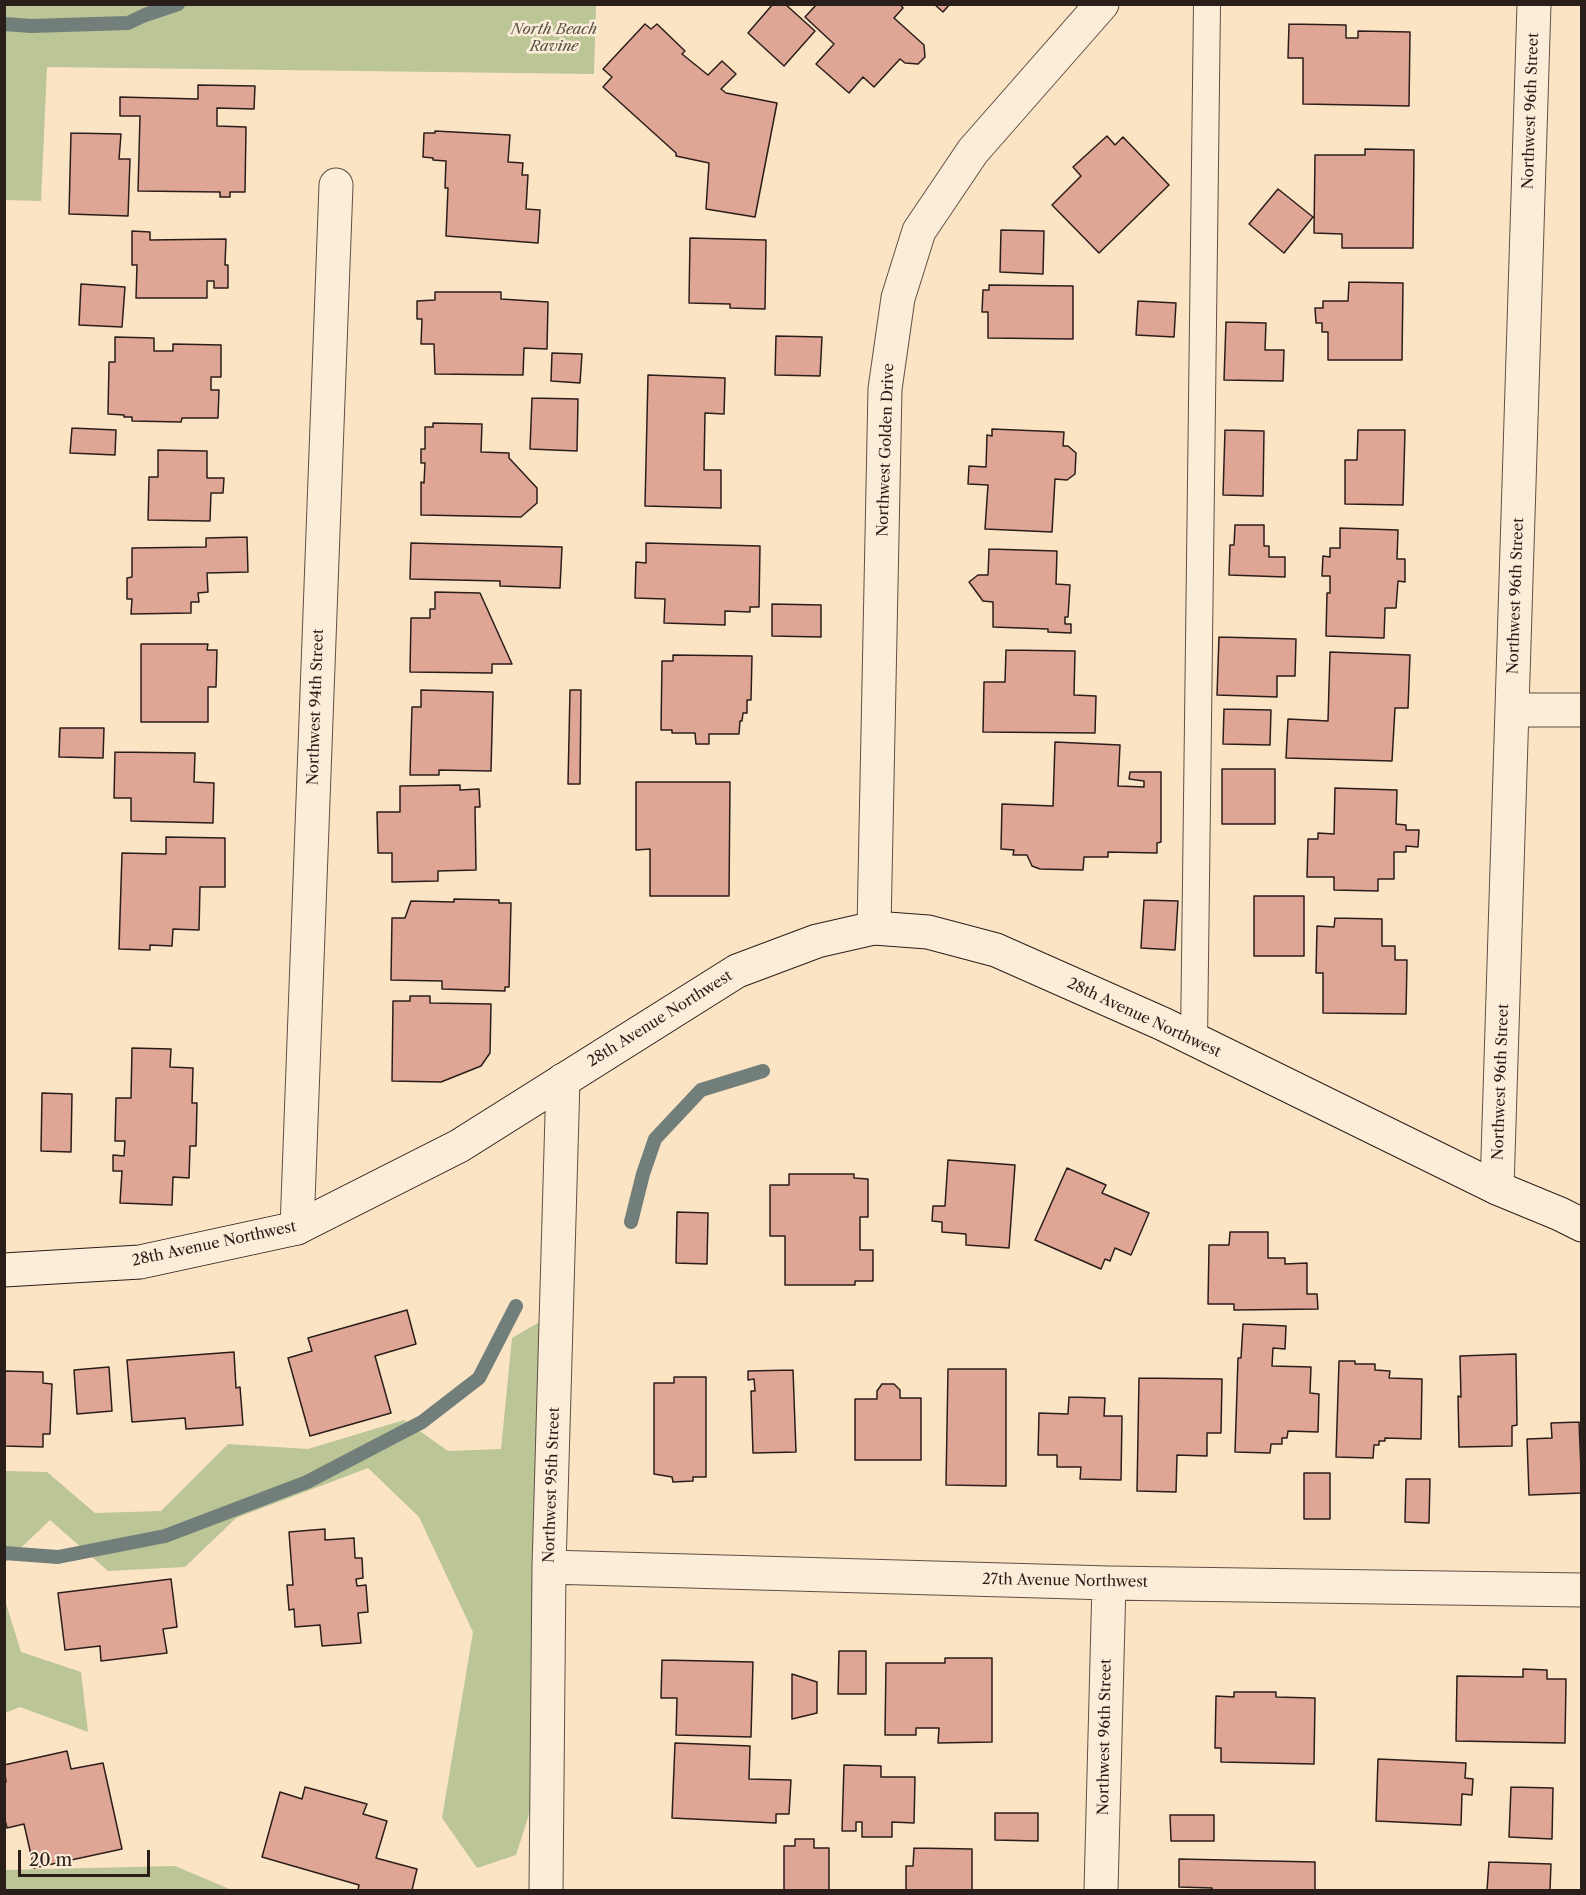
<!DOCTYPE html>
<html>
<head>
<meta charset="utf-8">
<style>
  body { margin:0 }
  #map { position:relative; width:1586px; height:1895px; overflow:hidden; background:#fbe4c4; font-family:"Libre Caslon Text",serif }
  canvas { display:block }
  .frame { position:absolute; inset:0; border:6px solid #2a1e1a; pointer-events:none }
  .scale { position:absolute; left:18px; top:1850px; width:132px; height:27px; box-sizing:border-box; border:3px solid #2a1e1a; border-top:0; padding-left:8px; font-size:18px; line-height:21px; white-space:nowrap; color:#2a1e1a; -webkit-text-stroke:4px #fcedd9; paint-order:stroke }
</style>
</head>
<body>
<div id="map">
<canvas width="1586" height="1895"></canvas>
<div class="frame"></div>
<div class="scale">20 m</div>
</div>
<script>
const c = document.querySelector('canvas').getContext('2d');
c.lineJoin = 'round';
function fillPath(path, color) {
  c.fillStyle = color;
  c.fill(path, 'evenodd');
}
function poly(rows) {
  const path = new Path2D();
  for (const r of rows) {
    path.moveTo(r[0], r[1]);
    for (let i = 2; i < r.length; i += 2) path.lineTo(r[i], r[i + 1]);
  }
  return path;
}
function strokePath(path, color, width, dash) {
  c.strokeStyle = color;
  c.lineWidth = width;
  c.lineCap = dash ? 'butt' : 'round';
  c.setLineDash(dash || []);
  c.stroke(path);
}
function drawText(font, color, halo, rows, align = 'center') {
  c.font = font + ' "Libre Caslon Text",serif';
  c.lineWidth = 5;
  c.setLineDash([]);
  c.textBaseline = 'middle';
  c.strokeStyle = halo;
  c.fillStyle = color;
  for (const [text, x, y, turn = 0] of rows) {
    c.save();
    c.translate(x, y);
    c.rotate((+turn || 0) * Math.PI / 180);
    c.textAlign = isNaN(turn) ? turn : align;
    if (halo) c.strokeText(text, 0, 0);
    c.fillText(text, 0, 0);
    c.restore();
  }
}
fillPath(poly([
  [5,4,596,5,594,74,47,67,41,201,5,200],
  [548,1317,539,1783,516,1855,477,1868,442,1818,473,1632,419,1517,368,1468,236,1518,185,1567,108,1571,50,1520,5,1563,5,1471,47,1472,95,1513,161,1511,228,1444,308,1449,404,1420,448,1451,501,1449,512,1338],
  [4,1597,21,1652,81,1672,88,1732,20,1707,5,1713],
  [175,1866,232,1890,5,1890,5,1870]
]), '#bcc596');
strokePath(poly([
  [4,24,31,26,128,23,145,15,178,4],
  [631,1222,643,1174,655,1139,701,1090,763,1071],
  [4,1553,58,1557,165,1536,307,1482,422,1422,479,1378,516,1306]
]), '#717e7a', 14);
const building = poly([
  [773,4,785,4,815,31,784,66,748,33,773,4],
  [817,4,900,4,903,8,894,18,924,45,925,57,918,64,905,63,900,59,874,87,863,77,849,93,816,64,834,44,805,17,817,4],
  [934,4,950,4,943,12,934,4],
  [645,24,651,29,657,24,685,51,682,54,708,75,722,61,736,74,721,89,726,93,777,103,755,217,706,209,709,163,676,156,676,153,603,87,612,77,603,69,645,24],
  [1289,24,1346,25,1346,38,1358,38,1358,31,1410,32,1409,106,1303,104,1303,58,1288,58,1289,24],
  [198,85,255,86,254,109,217,108,217,126,246,127,245,192,230,192,230,197,220,197,220,192,138,191,140,116,120,116,120,97,198,99,198,85],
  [435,131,510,135,508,162,523,163,522,175,528,175,526,209,540,210,538,243,446,236,448,188,445,188,446,161,433,160,433,158,423,157,424,133,435,133,435,131],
  [71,133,121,134,119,159,130,159,128,216,69,214,71,133],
  [1107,136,1115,145,1123,137,1169,185,1099,253,1052,205,1081,176,1073,167,1107,136],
  [1365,149,1414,150,1413,248,1342,248,1342,234,1314,233,1315,155,1365,155,1365,149],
  [1278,189,1313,217,1284,253,1249,224,1278,189],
  [1001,230,1044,231,1043,274,1000,272,1001,230],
  [132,231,150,232,150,240,226,239,225,265,228,265,228,288,214,288,214,281,207,281,207,298,136,298,137,265,132,265,132,231],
  [690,238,766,240,765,309,730,308,730,304,689,303,690,238],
  [1349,282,1403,283,1402,360,1328,360,1328,332,1322,332,1322,323,1316,323,1315,308,1323,308,1323,301,1348,301,1349,282],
  [81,284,125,287,122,327,79,325,81,284],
  [989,285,1073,286,1073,339,988,338,988,312,982,312,983,290,989,290,989,285],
  [435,292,501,292,501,299,548,302,547,349,524,348,523,375,435,374,434,344,421,344,422,319,417,319,417,301,435,300,435,292],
  [1138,301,1176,303,1174,337,1136,335,1138,301],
  [1226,322,1266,323,1265,350,1284,350,1283,381,1224,380,1226,322],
  [776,336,822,337,820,376,775,375,776,336],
  [115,337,154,338,154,351,173,351,173,344,221,345,221,377,211,377,211,390,219,390,218,418,182,418,181,422,132,421,132,417,124,417,124,415,108,414,109,362,115,362,115,337],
  [552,353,582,354,580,383,551,381,552,353],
  [648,375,725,378,724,414,705,413,704,470,721,470,721,508,645,506,648,375],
  [532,398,578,399,577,451,530,449,532,398],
  [433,423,482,424,481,452,509,453,509,458,537,488,537,503,521,517,421,515,421,482,424,483,425,463,421,463,421,449,425,449,425,427,433,427,433,423],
  [72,428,116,430,115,455,70,453,72,428],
  [992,429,1064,432,1063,446,1068,446,1076,453,1075,474,1067,480,1055,479,1052,532,985,529,988,485,968,484,969,466,986,467,987,435,992,436,992,429],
  [1225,430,1264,431,1263,496,1223,495,1225,430],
  [1358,430,1405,430,1403,505,1345,504,1345,460,1357,460,1358,430],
  [158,450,207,451,207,478,224,478,223,493,211,493,210,521,148,520,149,477,158,477,158,450],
  [1235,525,1264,525,1264,546,1269,546,1269,557,1285,557,1285,577,1229,575,1230,545,1234,545,1235,525],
  [1340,528,1398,530,1397,559,1405,559,1405,582,1398,581,1396,608,1385,608,1384,638,1326,636,1327,593,1330,593,1330,576,1322,576,1323,556,1330,557,1330,548,1340,548,1340,528],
  [247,537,248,572,207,573,208,592,198,593,199,602,191,602,191,613,131,614,132,599,127,599,127,578,132,577,132,548,206,547,206,538,247,537],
  [411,543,562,547,560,588,500,586,500,581,410,579,411,543],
  [646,543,760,546,759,607,750,607,750,612,725,611,725,625,664,623,665,599,635,598,636,562,646,563,646,543],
  [989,549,1057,551,1056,584,1070,585,1068,617,1065,617,1065,624,1071,624,1071,633,1048,632,1048,629,993,627,993,602,983,601,969,582,978,575,988,575,989,549],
  [435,592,480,593,512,664,492,664,492,673,410,672,411,618,430,618,430,609,435,609,435,592],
  [772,604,821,605,821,637,772,636,772,604],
  [1219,637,1296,639,1295,676,1277,676,1277,697,1217,695,1219,637],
  [141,644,208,644,207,650,217,650,216,687,208,687,208,722,141,722,141,644],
  [1006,650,1075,651,1074,695,1096,696,1095,733,983,732,984,682,1005,682,1006,650],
  [1330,652,1410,655,1408,708,1395,708,1392,761,1286,758,1288,719,1328,721,1330,652],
  [673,655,752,656,751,700,747,700,747,713,743,713,742,721,740,721,739,734,709,734,709,744,696,744,695,733,672,733,672,730,661,730,662,661,673,661,673,655],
  [421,690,493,692,491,771,439,770,439,775,410,775,412,707,421,707,421,690],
  [570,690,581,690,580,784,568,784,570,690],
  [1224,709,1271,710,1270,745,1223,744,1224,709],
  [60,728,104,728,103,758,59,757,60,728],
  [1055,742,1120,745,1118,786,1144,787,1144,781,1129,779,1130,772,1161,772,1161,842,1157,843,1157,853,1108,852,1108,857,1084,857,1083,870,1040,869,1032,866,1027,855,1013,855,1014,850,1001,849,1002,804,1053,806,1055,742],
  [115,752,195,753,194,782,214,783,213,823,131,821,131,798,114,798,115,752],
  [1222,769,1275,769,1275,824,1222,824,1222,769],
  [636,782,730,782,729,896,650,896,650,849,636,850,636,782],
  [460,785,460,790,479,789,480,807,475,807,476,870,438,871,438,881,392,882,392,853,378,853,377,812,400,812,400,786,460,785],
  [1335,788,1397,790,1396,824,1406,825,1406,830,1419,830,1418,847,1406,846,1406,852,1394,852,1394,879,1378,879,1378,891,1334,890,1334,877,1307,877,1308,839,1318,839,1318,833,1334,834,1335,788],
  [166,837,225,838,225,887,200,887,199,930,173,929,172,946,150,945,150,950,119,949,122,853,166,854,166,837],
  [1254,896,1304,896,1304,956,1254,956,1254,896],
  [454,899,499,900,499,903,511,903,509,987,505,987,505,991,442,989,442,981,391,980,392,918,405,918,411,901,454,902,454,899],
  [1144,900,1178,901,1175,950,1141,948,1144,900],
  [1335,918,1382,919,1382,946,1395,946,1395,960,1407,960,1406,1014,1323,1013,1323,973,1316,973,1317,926,1334,927,1335,918],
  [410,996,430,996,430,1003,491,1004,490,1053,481,1066,441,1082,392,1081,393,1001,410,1001,410,996],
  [132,1048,171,1049,170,1067,193,1068,192,1103,197,1103,196,1146,190,1146,189,1178,173,1177,172,1205,120,1203,122,1171,113,1171,113,1155,124,1156,125,1141,115,1141,116,1098,131,1098,132,1048],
  [42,1093,72,1094,71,1152,41,1151,42,1093],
  [948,1160,1015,1165,1009,1248,966,1245,966,1234,942,1232,942,1222,932,1221,933,1206,945,1206,948,1160],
  [1067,1168,1106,1185,1102,1193,1149,1213,1131,1255,1115,1248,1110,1261,1105,1259,1101,1269,1035,1240,1067,1168],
  [789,1174,854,1174,854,1178,868,1179,868,1217,860,1217,860,1250,873,1250,873,1281,855,1281,855,1285,785,1285,785,1236,770,1236,770,1185,789,1185,789,1174],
  [677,1212,708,1213,707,1264,676,1263,677,1212],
  [1230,1232,1268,1232,1268,1258,1285,1258,1285,1264,1307,1263,1307,1294,1317,1294,1318,1309,1234,1310,1234,1304,1208,1304,1209,1245,1229,1245,1230,1232],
  [407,1310,416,1344,375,1356,391,1413,310,1436,288,1358,312,1351,308,1338,407,1310],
  [1243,1324,1286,1326,1285,1349,1273,1348,1272,1366,1311,1367,1310,1393,1319,1394,1318,1432,1288,1431,1287,1438,1282,1438,1282,1444,1271,1444,1270,1453,1235,1452,1238,1358,1241,1358,1243,1324],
  [234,1352,236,1388,240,1387,243,1425,186,1429,185,1418,132,1422,127,1360,234,1352],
  [1516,1354,1517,1425,1512,1426,1512,1446,1459,1447,1458,1396,1461,1397,1460,1356,1516,1354],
  [1339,1361,1355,1361,1355,1364,1375,1364,1375,1370,1390,1371,1389,1378,1422,1379,1421,1439,1385,1438,1385,1441,1379,1441,1379,1445,1374,1445,1373,1458,1336,1457,1339,1361],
  [109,1367,112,1411,77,1414,74,1370,109,1367],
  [948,1369,1006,1369,1006,1486,946,1485,948,1369],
  [793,1370,796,1452,753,1453,751,1391,755,1391,754,1379,748,1380,748,1371,793,1370],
  [4,1371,43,1372,43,1383,52,1384,50,1434,43,1434,43,1447,4,1446,4,1371],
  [674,1377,706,1377,706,1477,693,1477,693,1481,673,1482,672,1477,654,1474,654,1383,674,1383,674,1377],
  [1139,1378,1222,1379,1221,1433,1207,1433,1207,1456,1177,1455,1176,1492,1137,1491,1139,1378],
  [882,1384,894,1384,900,1390,900,1398,921,1398,921,1460,855,1460,855,1399,877,1399,877,1391,882,1384],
  [1069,1397,1105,1398,1104,1416,1122,1416,1121,1480,1080,1479,1081,1467,1057,1467,1057,1455,1038,1455,1039,1413,1068,1414,1069,1397],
  [1579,1422,1582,1493,1529,1495,1527,1439,1552,1438,1551,1423,1579,1422],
  [1304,1473,1330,1473,1330,1519,1304,1519,1304,1473],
  [1406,1479,1430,1479,1429,1523,1405,1522,1406,1479],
  [325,1529,325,1540,354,1538,355,1558,362,1558,363,1578,356,1579,357,1586,366,1585,368,1612,358,1613,361,1643,322,1646,320,1625,295,1627,294,1609,289,1610,287,1585,293,1585,289,1532,325,1529],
  [171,1579,177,1627,163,1629,167,1653,101,1661,100,1646,65,1650,58,1593,171,1579],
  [839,1651,866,1651,866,1694,838,1694,839,1651],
  [945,1658,992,1658,992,1742,938,1743,939,1728,916,1728,916,1735,885,1735,886,1663,945,1663,945,1658],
  [662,1660,753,1662,751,1737,676,1735,677,1698,661,1698,662,1660],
  [1523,1669,1547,1670,1547,1679,1566,1679,1565,1743,1456,1741,1457,1676,1523,1677,1523,1669],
  [792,1674,817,1682,817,1713,792,1719,792,1674],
  [1234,1692,1276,1692,1276,1697,1315,1698,1314,1764,1221,1762,1221,1748,1215,1748,1216,1696,1234,1697,1234,1692],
  [675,1743,750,1746,749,1779,791,1780,789,1814,776,1814,776,1823,672,1818,675,1743],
  [67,1751,71,1769,103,1763,122,1849,34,1868,24,1824,7,1828,4,1816,4,1782,6,1782,4,1765,67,1751],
  [1378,1759,1466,1763,1465,1778,1473,1779,1472,1795,1462,1794,1461,1825,1376,1821,1378,1759],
  [844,1765,881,1766,881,1777,915,1777,914,1823,892,1822,892,1837,862,1837,862,1822,856,1822,856,1831,842,1831,844,1765],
  [305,1787,367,1804,363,1814,387,1821,376,1858,417,1869,412,1890,358,1890,359,1885,262,1857,280,1792,302,1799,305,1787],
  [1511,1787,1553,1788,1552,1839,1509,1837,1511,1787],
  [995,1813,1038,1813,1038,1841,995,1840,995,1813],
  [1170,1815,1214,1815,1214,1841,1171,1841,1170,1815],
  [795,1839,814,1839,814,1848,829,1848,829,1890,784,1890,784,1846,795,1846,795,1839],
  [914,1848,972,1849,972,1890,906,1890,906,1866,913,1866,914,1848],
  [1179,1859,1315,1862,1315,1890,1212,1890,1212,1888,1179,1887,1179,1859],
  [1489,1862,1551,1864,1550,1890,1487,1890,1489,1862]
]);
fillPath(building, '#e0a695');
strokePath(building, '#2a1e1a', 1.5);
const lane = poly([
  [1194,1040,1207,4]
]);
const street = poly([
  [1513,710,1582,710],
  [874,928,885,389,898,298,919,231,973,151,1102,4],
  [1497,1188,1534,4],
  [297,1228,336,185],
  [549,1567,1109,1583,1582,1590],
  [546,1890,549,1567,563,1080],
  [1101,1890,1109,1583]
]);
const secondary = poly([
  [4,1270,140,1262,297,1228,459,1146,737,971,817,941,874,928,928,932,996,950,1163,1024,1497,1188,1560,1214,1582,1225]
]);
strokePath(lane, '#5e5044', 28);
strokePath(street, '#5e5044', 35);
strokePath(secondary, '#2a1e1a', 35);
strokePath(lane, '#fcedd9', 26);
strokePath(street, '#fcedd9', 33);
strokePath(secondary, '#fcedd9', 33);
drawText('italic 15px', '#56503f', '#fcedd9', [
  ["North Beach",554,30],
  ["Ravine",554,47]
]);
drawText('15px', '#2a1e1a', '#fcedd9', [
  ["Northwest 96th Street",1531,111,-88],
  ["Northwest Golden Drive",886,450,-88],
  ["Northwest 96th Street",1516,596,-88],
  ["Northwest 94th Street",316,707,-88],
  ["28th Avenue Northwest",1144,1018,25],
  ["28th Avenue Northwest",660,1019,-32],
  ["Northwest 96th Street",1501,1082,-88],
  ["28th Avenue Northwest",214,1244,-12],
  ["Northwest 95th Street",552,1485,-88],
  ["27th Avenue Northwest",1065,1581,1],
  ["Northwest 96th Street",1105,1737,-89]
]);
</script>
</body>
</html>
